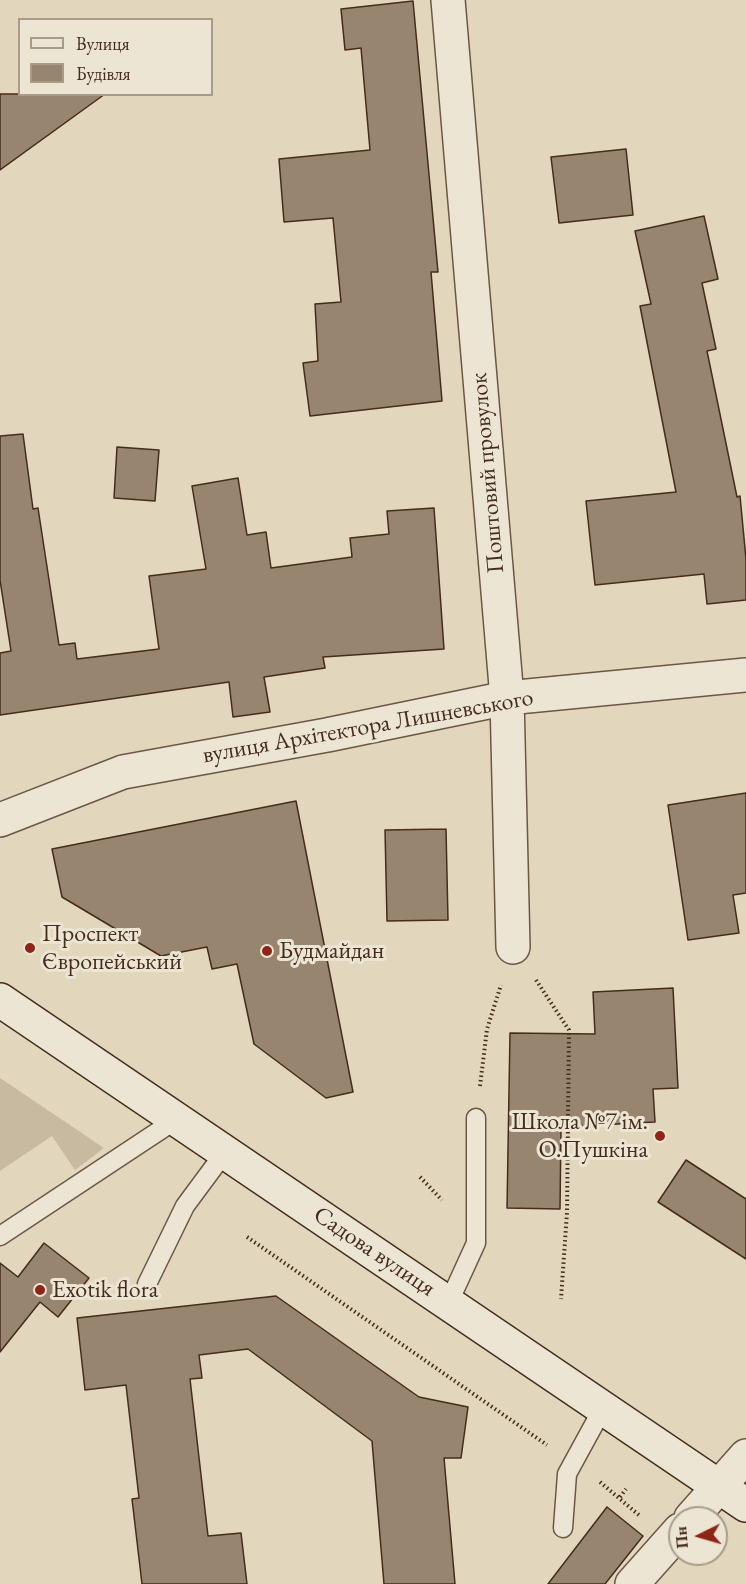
<!DOCTYPE html>
<html>
<head>
<meta charset="utf-8">
<style>
  body { margin:0 }
  #map { position:relative; width:746px; height:1584px; overflow:hidden; background:#e2d7bc; font-family:"EB Garamond",serif }
  canvas { display:block }
  .legend { position:absolute; left:18px; top:18px; width:195px; height:78px; box-sizing:border-box; background:#ece5d3; border:2px solid #a99b8a; margin:0; padding:8px 10px; list-style:none; font-size:18px; color:#452c1d }
  .legend li { display:flex; align-items:center; gap:12px; height:30px }
  .legend b { width:30px; border:2px solid #a99b8a }
  .north { position:absolute; left:668px; top:1506px; width:60px; height:60px; box-sizing:border-box; background:#ece5d3; border:2px solid #a99b8a; border-radius:50%; rotate:265deg; font-size:16px; font-weight:700; line-height:24px; text-align:center; color:#452c1d }
  .north::after { content:''; display:block; margin:auto; width:21px; height:27px; background:#8f2418; clip-path:polygon(50% 0,100% 100%,50% 72%,0 100%) }
</style>
</head>
<body>
<div id="map">
<canvas width="746" height="1584"></canvas>
<ul class="legend">
<li><b style="height:8px;background:#ece5d3"></b>Вулиця</li>
<li><b style="height:16px;background:#978570"></b>Будівля</li>
</ul>
<div class="north">Пн</div>
</div>
<script>
const c = document.querySelector('canvas').getContext('2d');
c.lineJoin = 'round';
function fillPath(path, color) {
  c.fillStyle = color;
  c.fill(path, 'evenodd');
}
function poly(rows) {
  const path = new Path2D();
  for (const r of rows) {
    path.moveTo(r[0], r[1]);
    for (let i = 2; i < r.length; i += 2) path.lineTo(r[i], r[i + 1]);
  }
  return path;
}
function strokePath(path, color, width, dash) {
  c.strokeStyle = color;
  c.lineWidth = width;
  c.lineCap = dash ? 'butt' : 'round';
  c.setLineDash(dash || []);
  c.stroke(path);
}
function drawText(font, color, halo, rows, align = 'center') {
  c.font = font + ' "EB Garamond",serif';
  c.lineWidth = 6;
  c.setLineDash([]);
  c.textBaseline = 'middle';
  c.strokeStyle = halo;
  c.fillStyle = color;
  for (const [text, x, y, turn = 0] of rows) {
    c.save();
    c.translate(x, y);
    c.rotate((+turn || 0) * Math.PI / 180);
    c.textAlign = isNaN(turn) ? turn : align;
    if (halo) c.strokeText(text, 0, 0);
    c.fillText(text, 0, 0);
    c.restore();
  }
}
fillPath(poly([
  [0,1078,104,1148,75,1170,52,1136,0,1171]
]), '#c7baa1');
const building = poly([
  [413,1,438,272,431,272,442,401,310,416,303,363,318,361,315,304,341,302,333,218,284,222,279,159,370,150,361,48,345,50,341,9,413,1],
  [0,94,105,94,0,170,0,94],
  [626,149,633,215,559,223,551,157,626,149],
  [704,216,718,279,702,283,716,349,707,351,737,497,740,496,746,559,746,600,707,604,704,574,595,585,586,501,676,492,640,306,651,304,635,231,704,216],
  [23,434,33,509,38,508,59,645,75,643,77,659,159,649,149,576,206,569,192,486,238,478,247,535,266,532,271,568,352,557,350,538,389,534,387,511,434,508,444,649,323,657,325,668,264,677,270,712,233,717,229,682,0,715,0,653,11,651,0,580,0,436,23,434],
  [117,447,159,450,155,501,114,498,117,447],
  [746,793,746,893,733,895,739,933,688,940,668,805,746,793],
  [296,801,353,1092,326,1098,254,1044,237,964,212,969,207,947,161,956,62,897,52,849,296,801],
  [446,829,448,920,387,921,385,830,446,829],
  [673,988,678,1088,653,1089,655,1122,561,1127,560,1209,507,1208,510,1033,595,1034,593,992,673,988],
  [686,1160,746,1199,746,1259,658,1202,686,1160],
  [44,1243,89,1278,58,1317,40,1302,0,1352,0,1263,18,1277,44,1243],
  [276,1296,419,1397,468,1407,461,1458,444,1458,455,1584,384,1584,372,1441,248,1349,199,1355,202,1378,190,1379,208,1536,241,1533,247,1584,142,1584,132,1499,139,1498,126,1385,85,1390,77,1318,276,1296],
  [607,1507,643,1536,605,1584,548,1584,607,1507]
]);
fillPath(building, '#978570');
strokePath(building, '#452c1d', 1.5);
const lane = poly([
  [0,1236,177,1119],
  [147,1284,185,1206,225,1152],
  [449,1302,476,1243,476,1118],
  [563,1528,567,1474,603,1408]
]);
const street = poly([
  [448,0,507,698,513,947],
  [0,820,123,772,327,735,507,698,746,675],
  [691,1518,746,1456],
  [632,1584,680,1530]
]);
const secondary = poly([
  [0,1000,746,1505]
]);
strokePath(lane, '#6c5745', 21);
strokePath(street, '#6c5745', 36);
strokePath(secondary, '#452c1d', 36);
strokePath(poly([
  [536,980,569,1030,567,1212,561,1299],
  [480,1086,487,1029,501,985],
  [420,1177,442,1200],
  [247,1237,547,1445],
  [600,1482,640,1516],
  [620,1497,626,1489]
]), '#452c1d', 4, [1.5, 3]);
strokePath(lane, '#ece5d3', 18);
strokePath(street, '#ece5d3', 33);
strokePath(secondary, '#ece5d3', 33);
for (const [x, y, r, color] of [
  [30,948,6,"#8f2418"],
  [267,951,6,"#8f2418"],
  [660,1136,6,"#8f2418"],
  [40,1290,6,"#8f2418"]
]) {
  const dot = new Path2D();
  dot.arc(x, y, r, 0, 2 * Math.PI);
  c.fillStyle = color;
  c.fill(dot);
  strokePath(dot, '#ece5d3', 2);
}
drawText('24px', '#452c1d', '#ece5d3', [
  ["Поштовий провулок",488,473,-95],
  ["вулиця Архітектора Лишневського",368,727,-10],
  ["Садова вулиця",374,1252,34]
]);
drawText('24px', '#452c1d', '#ece5d3', [
  ["Проспект",42,934],
  ["Європейський",42,962],
  ["Будмайдан",279,951],
  ["Школа №7 ім.",648,1122,"right"],
  ["О.Пушкіна",648,1150,"right"],
  ["Exotik flora",52,1290]
], 'left');
</script>
</body>
</html>
